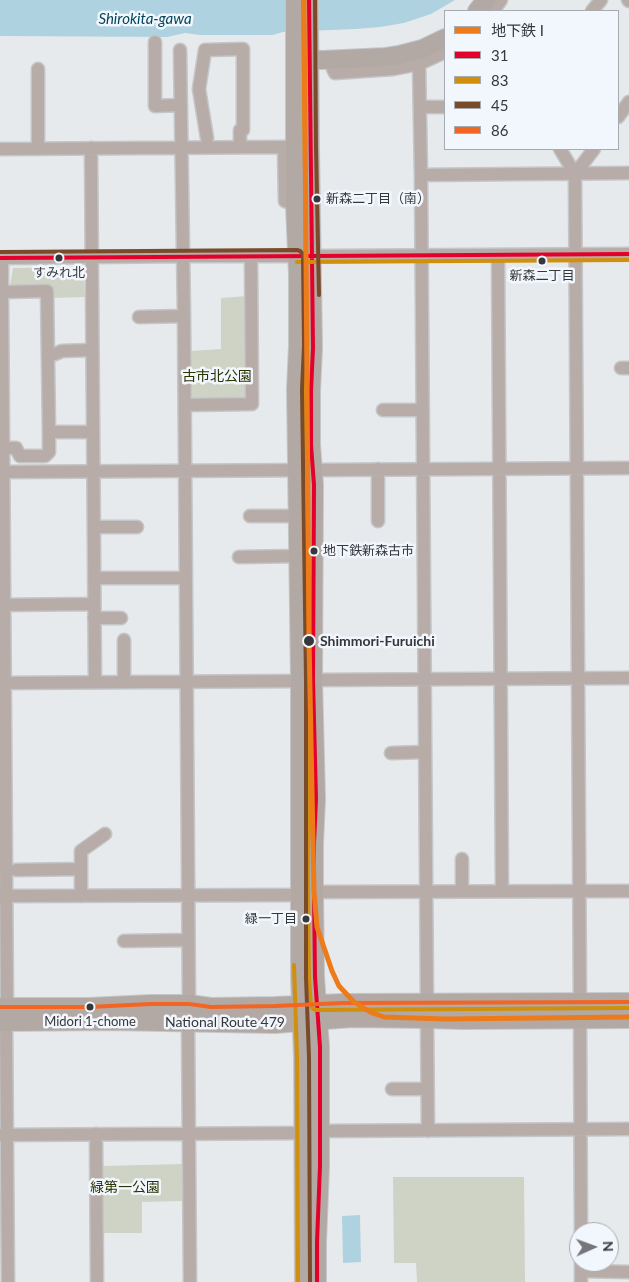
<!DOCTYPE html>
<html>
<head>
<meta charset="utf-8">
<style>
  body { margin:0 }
  #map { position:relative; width:629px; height:1282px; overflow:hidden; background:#e7eaed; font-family:Lato,"Noto Sans JP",sans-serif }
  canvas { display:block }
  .legend { position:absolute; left:444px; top:10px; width:175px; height:140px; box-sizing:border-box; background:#f2f6fd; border:1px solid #a7aaaf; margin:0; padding:6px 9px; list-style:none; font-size:15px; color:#36373a }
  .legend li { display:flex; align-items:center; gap:10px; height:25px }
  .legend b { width:25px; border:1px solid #a7aaaf }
  .north { position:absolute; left:569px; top:1222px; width:50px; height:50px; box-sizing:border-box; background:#f2f6fd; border:1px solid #a7aaaf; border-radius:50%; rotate:88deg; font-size:14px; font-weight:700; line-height:20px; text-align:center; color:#36373a }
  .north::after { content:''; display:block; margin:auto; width:18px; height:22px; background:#747679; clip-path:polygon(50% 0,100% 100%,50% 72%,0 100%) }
</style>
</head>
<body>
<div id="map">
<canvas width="629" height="1282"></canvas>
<ul class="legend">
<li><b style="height:6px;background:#ee7b1a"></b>地下鉄 I</li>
<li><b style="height:6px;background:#e4002b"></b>31</li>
<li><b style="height:6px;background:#d0900c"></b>83</li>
<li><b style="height:6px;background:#7a4b2a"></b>45</li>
<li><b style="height:6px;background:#f26522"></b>86</li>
</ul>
<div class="north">N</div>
</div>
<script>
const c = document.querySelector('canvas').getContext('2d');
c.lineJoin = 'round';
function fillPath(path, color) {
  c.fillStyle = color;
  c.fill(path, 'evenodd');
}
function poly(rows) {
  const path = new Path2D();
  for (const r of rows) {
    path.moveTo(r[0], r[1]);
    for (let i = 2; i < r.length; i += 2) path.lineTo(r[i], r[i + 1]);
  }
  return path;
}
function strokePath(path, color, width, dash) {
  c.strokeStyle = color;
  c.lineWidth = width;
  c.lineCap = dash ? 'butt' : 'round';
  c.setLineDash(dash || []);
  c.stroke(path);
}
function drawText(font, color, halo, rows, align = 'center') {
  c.font = font + ' Lato,"Noto Sans JP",sans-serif';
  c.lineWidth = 5;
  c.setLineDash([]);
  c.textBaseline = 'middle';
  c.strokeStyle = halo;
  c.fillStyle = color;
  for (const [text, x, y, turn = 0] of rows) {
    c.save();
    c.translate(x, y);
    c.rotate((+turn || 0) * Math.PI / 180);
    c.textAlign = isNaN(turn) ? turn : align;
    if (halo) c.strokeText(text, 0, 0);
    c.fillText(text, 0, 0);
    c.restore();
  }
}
fillPath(poly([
  [83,267,85,297,52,298,51,285,10,286,13,268],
  [247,296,248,394,243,400,192,401,191,351,221,349,221,298],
  [183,1164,182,1201,142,1202,142,1233,103,1233,101,1166],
  [393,1177,524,1177,525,1282,417,1282,416,1263,394,1263]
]), '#ced3c6');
fillPath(poly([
  [0,0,455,0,431,14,404,23,380,27,356,29,283,32,273,35,200,35,185,33,167,37,0,36],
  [360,1215,361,1262,343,1263,342,1216]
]), '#afd2e0');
const minor = poly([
  [628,0,629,1],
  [493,11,501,0],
  [592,11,601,0],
  [155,42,155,106,181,105],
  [180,50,184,316,189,1004],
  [419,64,421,175,427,1002],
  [38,69,38,149],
  [333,69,335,73,393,69,419,64,445,52],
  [421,107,445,107],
  [618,117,629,102],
  [207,138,199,89,205,50,243,49,243,130,240,130,240,147],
  [284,147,285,201,295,205],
  [91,148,95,682],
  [0,149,286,147],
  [560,149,575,174,580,1002],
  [575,174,594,149],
  [421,175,629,173],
  [498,255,502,891],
  [0,258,183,256,327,256,629,254],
  [0,259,2,266,2,292,7,1007],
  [2,292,47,291,49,432,49,452,45,456,20,456,16,448,3,448],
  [139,317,184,316],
  [48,354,55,354,62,351,92,350],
  [621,368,629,368],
  [185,405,252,404,251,257],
  [383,410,423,410],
  [49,432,93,432],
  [378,469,378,521],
  [3,472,629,468],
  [250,516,298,516],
  [94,527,137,527],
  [239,557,299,556],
  [94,578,186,578],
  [0,605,94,604],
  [94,618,121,618],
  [124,640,124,682],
  [313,680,629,678],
  [0,683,300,681],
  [391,753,425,752],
  [16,870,81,869],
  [462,891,462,859],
  [314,892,629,891],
  [0,896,300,895],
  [81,896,81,851,105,834],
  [124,941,188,940],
  [427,1019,428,1131],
  [580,1019,581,1232],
  [6,1022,8,1282],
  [188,1023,190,1282],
  [392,1089,427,1089],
  [320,1131,629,1129],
  [96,1134,97,1282],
  [0,1135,303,1133],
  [581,1262,581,1282],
  [581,1271,629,1272]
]);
const highway = poly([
  [295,0,295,205,298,275,298,346,296,389,300,681,300,978,303,1057,304,1282],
  [309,0,310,148,313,348,311,391,311,445,314,485,313,680,316,799,314,843,314,892,315,977,320,1047,320,1166,317,1242,317,1282],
  [477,11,486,0],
  [297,58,322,60,386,57,399,55,422,49,445,38],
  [0,1007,89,1007,151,1004,189,1004,211,1007,275,1006,343,1003,629,1002],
  [0,1022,110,1021,275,1024,352,1018,427,1019,462,1020,629,1019]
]);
strokePath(minor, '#c4c6c8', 15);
strokePath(highway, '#c4c6c8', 20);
strokePath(minor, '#b7aca8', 12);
strokePath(highway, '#b2a8a4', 18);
strokePath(poly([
  [309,0,313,348,311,391,311,445,314,485,313,680,316,799,314,843,314,892,315,977,320,1047,320,1166,317,1242,317,1282],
  [0,258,629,254]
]), '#e4002b', 4);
strokePath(poly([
  [303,0,307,348,305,391,305,445,308,485,307,680,310,799,308,843,308,892,309,977,311,1006,313,1009,317,1010,629,1008],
  [297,262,629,260],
  [294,965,297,1057,298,1282]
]), '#d0900c', 4);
strokePath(poly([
  [315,0,316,148,319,295],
  [0,252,297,250,300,251,303,254,304,346,302,389,306,681,306,978,309,1057,310,1282]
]), '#7a4b2a', 4);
strokePath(poly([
  [0,1007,89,1007,151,1004,189,1004,211,1007,275,1006,343,1003,629,1002]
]), '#f26522', 4);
strokePath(poly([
  [304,0,309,641,314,891,317,927,332,971,339,986,354,1002,370,1012,384,1017,445,1019,629,1017]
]), '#ee7b1a', 5);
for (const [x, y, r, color] of [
  [317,199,4.5,"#36373a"],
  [59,258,4.5,"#36373a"],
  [542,261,4.5,"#36373a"],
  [314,551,4.5,"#36373a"],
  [309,641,6,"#36373a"],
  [306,919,4.5,"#36373a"],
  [90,1007,4.5,"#36373a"]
]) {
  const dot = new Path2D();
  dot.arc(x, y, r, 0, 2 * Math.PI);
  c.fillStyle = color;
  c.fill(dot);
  strokePath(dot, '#f2f6fd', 2);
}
drawText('13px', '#36373a', '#f2f6fd', [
  ["新森二丁目（南）",326,199,"left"],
  ["すみれ北",59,273],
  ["新森二丁目",542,276],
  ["地下鉄新森古市",323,551,"left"],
  ["緑一丁目",297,919,"right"],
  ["Midori 1-chome",90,1022]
]);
drawText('14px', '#2b3301', '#f2f6fd', [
  ["古市北公園",217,376],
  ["緑第一公園",125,1187]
]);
drawText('bold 14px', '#36373a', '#f2f6fd', [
  ["Shimmori-Furuichi",320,641]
], 'left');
drawText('14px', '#36373a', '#f2f6fd', [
  ["National Route 479",225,1022]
]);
drawText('italic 15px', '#00465a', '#f2f6fd', [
  ["Shirokita-gawa",145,19]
]);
</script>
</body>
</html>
